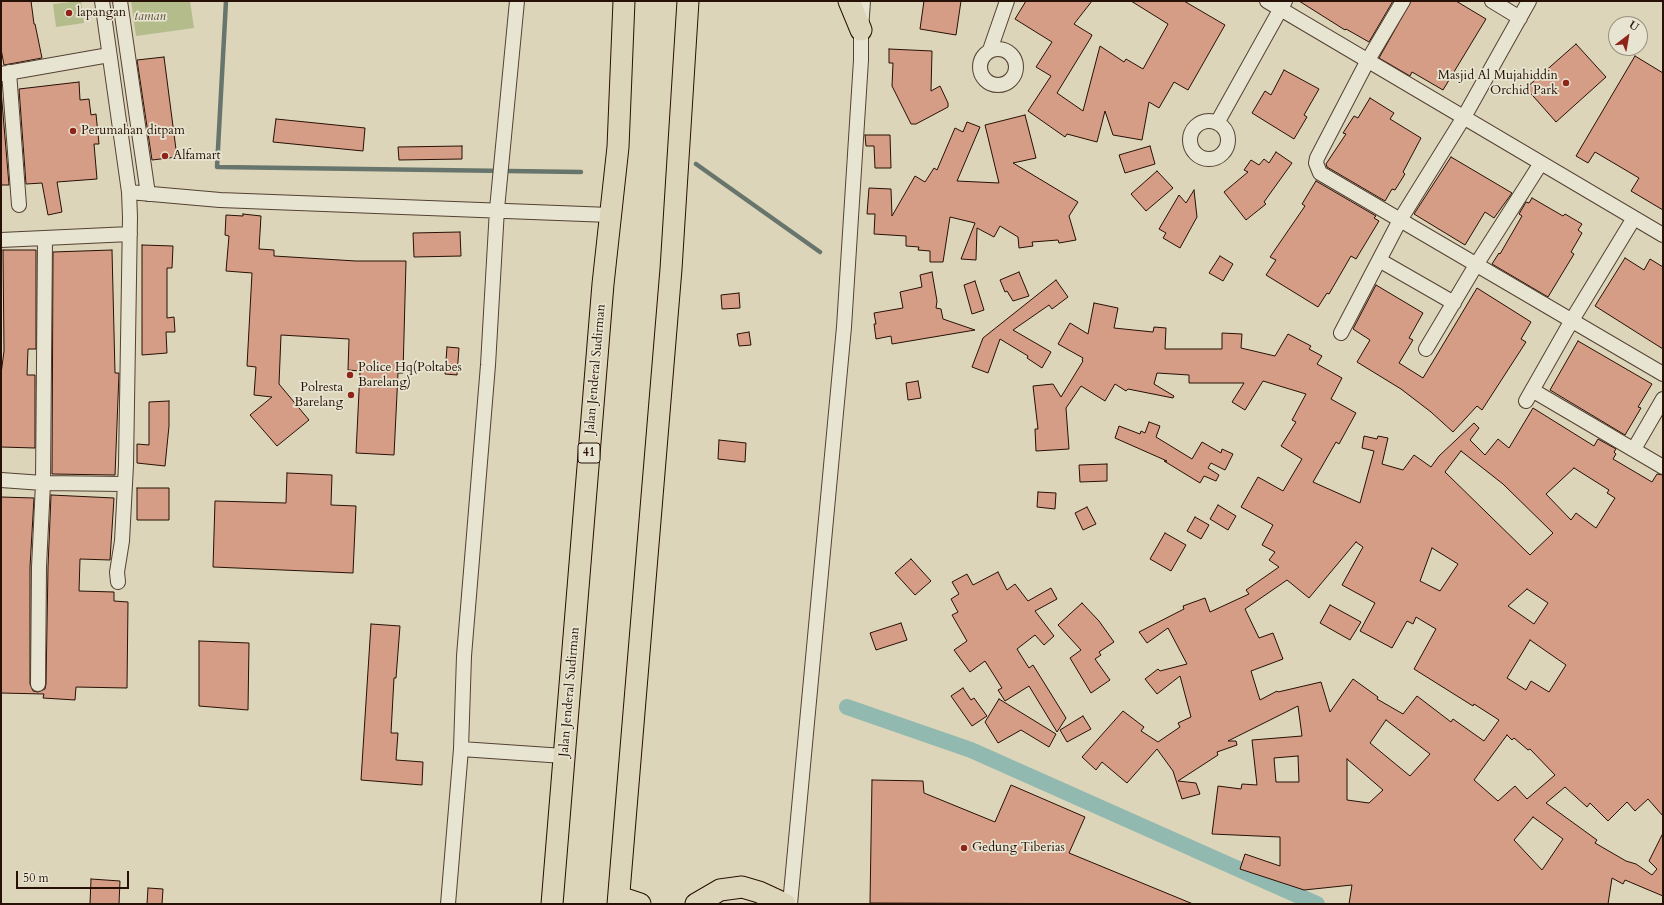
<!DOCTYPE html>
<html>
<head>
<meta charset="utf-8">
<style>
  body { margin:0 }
  #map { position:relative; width:1664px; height:905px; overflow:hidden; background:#dcd5b9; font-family:Cardo,serif }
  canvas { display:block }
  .frame { position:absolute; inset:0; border:2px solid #271005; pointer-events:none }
  .north { position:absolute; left:1608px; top:16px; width:40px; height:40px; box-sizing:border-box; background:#e8e4d2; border:1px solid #9b8f80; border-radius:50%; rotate:31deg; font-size:11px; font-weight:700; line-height:16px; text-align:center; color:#271005 }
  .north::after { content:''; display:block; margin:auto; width:14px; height:18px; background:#8f2418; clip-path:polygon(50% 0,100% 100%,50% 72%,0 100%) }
  .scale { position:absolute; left:16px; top:871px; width:113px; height:18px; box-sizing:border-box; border:2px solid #271005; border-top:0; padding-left:5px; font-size:12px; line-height:14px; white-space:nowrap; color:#271005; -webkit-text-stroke:3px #e8e4d2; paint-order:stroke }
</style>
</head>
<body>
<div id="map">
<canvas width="1664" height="905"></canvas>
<div class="frame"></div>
<div class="north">U</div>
<div class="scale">50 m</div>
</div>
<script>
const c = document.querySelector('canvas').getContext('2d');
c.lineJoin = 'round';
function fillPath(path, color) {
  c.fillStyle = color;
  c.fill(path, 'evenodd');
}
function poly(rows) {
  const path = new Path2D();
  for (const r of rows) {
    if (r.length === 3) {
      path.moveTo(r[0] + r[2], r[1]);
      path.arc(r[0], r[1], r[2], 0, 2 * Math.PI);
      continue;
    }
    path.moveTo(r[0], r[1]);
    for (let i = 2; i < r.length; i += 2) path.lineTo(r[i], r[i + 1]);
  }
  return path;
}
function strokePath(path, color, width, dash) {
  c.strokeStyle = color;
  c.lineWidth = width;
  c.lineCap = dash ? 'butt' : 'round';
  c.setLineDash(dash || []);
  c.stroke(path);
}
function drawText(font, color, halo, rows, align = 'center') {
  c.font = font + ' Cardo,serif';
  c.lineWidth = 3.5;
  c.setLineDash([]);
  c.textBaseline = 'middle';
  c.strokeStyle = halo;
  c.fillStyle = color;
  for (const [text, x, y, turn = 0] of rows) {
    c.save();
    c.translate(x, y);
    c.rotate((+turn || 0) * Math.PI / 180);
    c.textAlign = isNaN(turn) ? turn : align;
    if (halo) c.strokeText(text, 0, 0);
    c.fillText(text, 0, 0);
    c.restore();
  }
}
fillPath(poly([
  [81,1,84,23,56,27,53,4],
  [131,1,190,1,194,28,136,36]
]), '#b4bc8c');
strokePath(poly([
  [226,1,217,167,581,172],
  [696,164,820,252]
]), '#67756c', 4.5);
strokePath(poly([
  [847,707,971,750,1317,904]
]), '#92b9b0', 16);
const building = poly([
  [1,1,31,1,34,24,35,24,42,58,4,65,1,49,1,1],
  [924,1,961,1,956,35,920,29,924,1],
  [1026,1,1092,1,1074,24,1092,35,1090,39,1057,93,1083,111,1100,46,1124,62,1126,59,1143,69,1168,24,1131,1,1184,1,1225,25,1188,90,1174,82,1159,108,1149,102,1142,140,1113,135,1105,111,1097,142,1067,134,1065,137,1028,111,1051,76,1036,67,1052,42,1015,19,1026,1],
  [1299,1,1393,1,1369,42,1346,29,1345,30,1299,1],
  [1411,1,1456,1,1486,19,1443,90,1412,72,1410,76,1379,58,1411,1],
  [1576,44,1606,77,1556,122,1526,88,1576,44],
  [889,49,932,51,931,91,940,86,948,103,948,107,916,124,911,124,892,86,893,63,889,63,889,49],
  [1635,56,1663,73,1663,210,1631,191,1639,178,1595,152,1588,163,1576,156,1635,56],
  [164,57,177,157,152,160,137,60,164,57],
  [1284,70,1319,89,1304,115,1307,117,1294,139,1252,113,1265,91,1271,95,1284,70],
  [79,82,80,100,89,99,91,115,96,114,99,144,94,144,97,179,57,182,62,212,48,215,42,183,26,184,19,89,79,82],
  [1,90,9,185,1,185,1,90],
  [1370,98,1394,113,1390,119,1421,138,1403,172,1405,174,1395,190,1392,189,1385,201,1327,167,1326,164,1346,134,1343,133,1354,116,1358,118,1370,98],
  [1025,115,1036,158,1013,163,1078,202,1069,216,1076,240,1059,243,1058,240,1032,242,1033,246,1019,248,1018,237,1000,226,994,237,977,228,976,260,961,259,975,223,950,217,943,262,930,262,930,251,918,250,919,247,906,246,906,236,874,234,875,214,867,214,869,188,891,189,892,216,915,176,925,182,934,168,937,170,955,128,963,132,967,122,980,127,957,181,999,183,985,125,1025,115],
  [276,119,365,128,363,151,273,142,276,119],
  [865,135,890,135,891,168,875,168,874,146,866,146,865,135],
  [462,146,462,159,399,160,398,147,462,146],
  [1150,146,1155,164,1125,173,1119,155,1150,146],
  [1276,152,1292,163,1264,202,1266,204,1246,220,1224,192,1248,172,1244,170,1251,160,1259,165,1264,159,1269,163,1276,152],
  [1451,157,1512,193,1494,218,1485,212,1465,245,1414,214,1451,157],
  [1157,171,1173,188,1146,211,1131,194,1157,171],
  [1316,181,1376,216,1374,218,1379,221,1356,259,1351,256,1329,294,1327,293,1318,307,1266,275,1276,260,1270,257,1305,206,1302,204,1316,181],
  [1194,190,1197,217,1180,248,1163,238,1166,233,1159,229,1179,195,1186,203,1194,190],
  [1532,198,1563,216,1565,214,1582,224,1578,230,1582,233,1571,252,1574,254,1548,297,1492,264,1499,253,1500,254,1522,216,1519,214,1526,202,1529,203,1532,198],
  [243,214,261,216,259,249,274,250,274,256,356,261,406,261,403,373,398,373,394,455,356,453,360,371,348,370,349,339,281,335,279,384,309,420,277,446,250,415,272,397,254,395,256,367,247,366,252,273,226,271,229,236,225,235,226,215,243,216,243,214],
  [460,232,461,256,414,257,413,233,460,232],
  [142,245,173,246,172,268,167,268,167,318,174,317,175,332,166,332,167,353,142,355,142,245],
  [3,250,36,250,36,349,28,349,27,375,35,375,35,448,1,447,1,374,4,351,3,250],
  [112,250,115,373,119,373,115,475,52,474,53,252,112,250],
  [1220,256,1233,264,1223,281,1209,273,1220,256],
  [1625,258,1644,270,1650,259,1663,267,1663,349,1595,306,1625,258],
  [932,272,937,301,936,308,941,309,943,319,975,330,892,344,891,336,876,339,874,324,876,324,874,313,903,308,900,292,922,287,920,275,932,272],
  [1019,272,1029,296,1013,301,1007,291,1005,292,1000,280,1019,272],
  [1056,280,1068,297,1052,309,1049,305,1013,330,1051,352,1042,368,1027,358,1028,356,1000,339,988,373,972,367,983,338,1056,280],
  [975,281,984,310,972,314,964,285,975,281],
  [1376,285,1423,313,1409,338,1413,340,1399,363,1423,378,1477,288,1531,322,1521,339,1526,342,1482,410,1477,406,1453,432,1431,412,1401,389,1357,362,1370,340,1353,329,1376,285],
  [739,293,740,308,722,309,721,295,739,293],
  [1094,303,1118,308,1114,328,1153,332,1154,327,1166,328,1165,349,1222,349,1222,333,1242,334,1241,348,1275,356,1288,334,1311,346,1309,349,1322,356,1317,364,1342,378,1331,399,1356,413,1339,444,1336,442,1313,482,1360,503,1374,451,1362,448,1364,436,1377,439,1378,436,1388,438,1382,464,1403,470,1414,455,1431,467,1439,456,1474,423,1479,428,1470,440,1485,455,1498,439,1509,448,1533,408,1594,446,1598,439,1616,449,1614,452,1616,454,1613,459,1652,482,1657,474,1663,475,1663,816,1648,799,1635,811,1627,802,1608,821,1590,803,1587,807,1565,787,1546,803,1597,840,1595,843,1626,861,1636,864,1652,875,1657,869,1649,861,1663,833,1663,896,1625,880,1623,884,1612,878,1608,904,1349,904,1352,885,1304,890,1240,869,1245,854,1280,866,1280,837,1212,834,1218,786,1241,789,1242,784,1257,785,1252,740,1302,736,1298,706,1228,741,1236,741,1237,745,1217,752,1218,755,1178,781,1196,783,1200,794,1182,799,1173,771,1157,749,1127,783,1102,762,1096,770,1082,757,1123,711,1144,727,1141,731,1158,742,1180,727,1178,723,1191,717,1180,676,1157,694,1145,679,1158,669,1160,671,1187,664,1168,628,1147,643,1139,632,1184,609,1183,606,1205,598,1210,612,1249,594,1246,590,1279,567,1269,560,1275,552,1262,545,1273,525,1241,507,1258,477,1283,491,1302,459,1281,446,1296,422,1292,420,1306,394,1263,381,1245,410,1232,402,1244,383,1189,383,1189,375,1157,373,1154,384,1174,396,1173,398,1128,389,1126,391,1115,384,1105,401,1081,386,1066,408,1069,449,1036,451,1035,429,1038,429,1033,386,1053,384,1061,397,1083,361,1082,360,1083,358,1058,344,1070,323,1088,334,1094,303],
  [1461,451,1503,484,1553,533,1530,555,1445,472,1461,451],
  [1574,468,1609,490,1607,493,1615,498,1596,528,1576,513,1571,520,1546,494,1574,468],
  [1356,542,1363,547,1342,585,1375,603,1360,631,1392,648,1407,621,1413,624,1416,617,1436,629,1414,669,1473,706,1474,704,1499,720,1484,741,1453,719,1451,722,1417,696,1403,714,1377,699,1378,697,1353,679,1330,712,1321,682,1278,692,1277,691,1260,700,1251,671,1283,659,1273,633,1259,638,1245,609,1287,580,1309,598,1356,542],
  [1432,548,1458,564,1440,591,1420,581,1432,548],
  [1527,589,1548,603,1534,624,1508,606,1527,589],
  [1530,640,1566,665,1549,692,1531,681,1526,690,1507,678,1530,640],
  [1386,720,1430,754,1410,776,1370,743,1386,720],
  [1507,735,1512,740,1514,738,1528,750,1530,749,1555,775,1527,799,1515,786,1498,801,1474,780,1507,735],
  [1298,756,1299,782,1276,782,1274,758,1298,756],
  [1347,759,1383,790,1369,803,1347,800,1347,759],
  [1533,817,1563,839,1542,870,1514,840,1533,817],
  [749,332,751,345,739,346,737,334,749,332],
  [1578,341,1652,384,1638,407,1641,408,1625,435,1550,390,1578,341],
  [447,347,459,348,457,375,445,374,447,347],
  [918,381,921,398,908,400,906,383,918,381],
  [169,401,169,426,165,466,137,463,137,444,149,445,149,402,169,401],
  [1149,422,1160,426,1156,437,1192,459,1202,442,1221,453,1222,449,1233,454,1225,470,1211,463,1208,468,1219,475,1216,481,1204,476,1200,483,1164,461,1167,461,1115,438,1119,426,1140,434,1141,431,1145,433,1149,422],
  [719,440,746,443,745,462,718,459,719,440],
  [1107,464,1107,481,1080,482,1079,465,1107,464],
  [287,473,332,475,331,505,356,506,353,573,213,567,215,501,286,503,287,473],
  [137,488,169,488,169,520,137,520,137,488],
  [1038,492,1056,493,1055,509,1037,507,1038,492],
  [51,495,114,498,110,560,80,559,79,591,114,592,114,601,128,602,127,688,76,687,75,700,43,698,44,694,1,693,1,497,34,498,30,567,30,684,33,691,38,692,45,689,46,684,48,567,51,495],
  [1218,505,1236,516,1228,530,1210,519,1218,505],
  [1087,507,1096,524,1083,530,1075,513,1087,507],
  [1195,517,1209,525,1201,539,1187,531,1195,517],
  [1165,533,1186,545,1171,571,1150,559,1165,533],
  [911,559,931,581,915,595,895,573,911,559],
  [998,572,1007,590,1015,584,1028,601,1051,588,1057,599,1035,611,1054,636,1044,645,1035,635,1017,649,1029,668,1033,665,1066,718,1057,732,1029,686,1005,701,998,690,1002,688,985,661,970,672,954,650,967,641,952,615,958,612,951,599,959,594,952,582,967,574,973,585,998,572],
  [1082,603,1099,621,1114,642,1099,652,1101,655,1095,659,1110,680,1091,693,1070,658,1081,650,1058,625,1082,603],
  [1330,605,1361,622,1350,640,1320,623,1330,605],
  [901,623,907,640,876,650,870,633,901,623],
  [371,624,400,626,396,678,394,678,391,733,398,733,396,760,423,762,422,785,361,780,371,624],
  [199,641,249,643,248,710,199,706,199,641],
  [963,688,971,700,974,698,987,716,972,726,951,696,963,688],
  [999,699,1056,734,1049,747,1021,730,998,743,985,722,999,699],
  [1083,716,1091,729,1067,742,1060,730,1083,716],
  [872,780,923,781,924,793,995,822,1011,785,1085,817,1069,853,1193,904,870,903,872,780],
  [91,879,120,881,119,904,90,904,91,879],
  [148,888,163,889,162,904,147,904,148,888]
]);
fillPath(building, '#d59d85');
strokePath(building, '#271005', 1);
const minor = poly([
  [102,1,129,192,130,217,126,465,122,541,117,572,118,582],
  [120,1,148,194],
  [1267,1,1663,235],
  [1403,1,1368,60,1317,158,1316,163,1320,173,1663,374],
  [1492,1,1520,18],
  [998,67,18],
  [990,50,1007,1],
  [9,72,19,205],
  [1,74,109,55],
  [1209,140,19],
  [1217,123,1285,1],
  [129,192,220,200,610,215],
  [1,240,130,234],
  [1379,260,1454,303],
  [1341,333,1400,220,1464,117,1529,1],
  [1426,349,1476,265,1541,163],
  [1532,390,1663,467],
  [1526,401,1572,320,1634,218],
  [1634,449,1663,399],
  [1,480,43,483,124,484],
  [38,684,39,567,43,483,45,239],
  [461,749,564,756],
  [448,904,461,749,464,656,488,365,497,209,517,1],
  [790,904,844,327,861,60,861,30,863,1]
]);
const highway = poly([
  [849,1,861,30],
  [619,897,640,904],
  [552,904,603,284,618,147,624,1],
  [618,904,671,269,688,1],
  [696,904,720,890,742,887,759,892,785,904]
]);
strokePath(minor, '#544132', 16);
strokePath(highway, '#271005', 23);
strokePath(minor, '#e8e4d2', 14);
strokePath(highway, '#dcd5b9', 21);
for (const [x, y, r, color] of [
  [69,13,4,"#8f2418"],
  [1566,83,4,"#8f2418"],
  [73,131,4,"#8f2418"],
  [165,156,4,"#8f2418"],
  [350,375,4,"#8f2418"],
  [351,395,4,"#8f2418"],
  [964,848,4,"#8f2418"]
]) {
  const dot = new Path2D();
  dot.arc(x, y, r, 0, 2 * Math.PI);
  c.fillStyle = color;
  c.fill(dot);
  strokePath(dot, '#e8e4d2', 1.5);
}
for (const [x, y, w] of [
  [589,453,22]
]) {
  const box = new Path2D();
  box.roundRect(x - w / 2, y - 10, w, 20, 3);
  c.fillStyle = '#e8e4d2';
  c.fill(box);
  strokePath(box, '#271005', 1);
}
drawText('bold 12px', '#271005', null, [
  ["41",589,453]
]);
drawText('13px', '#271005', '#e8e4d2', [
  ["lapangan",77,13],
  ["Masjid Al Mujahiddin",1558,76,"right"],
  ["Orchid Park",1558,91,"right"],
  ["Perumahan ditpam",81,131],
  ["Alfamart",173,156],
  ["Police Hq(Poltabes",358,368],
  ["Barelang)",358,383],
  ["Polresta",343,388,"right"],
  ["Barelang",343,403,"right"],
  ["Gedung Tiberias",972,848]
], 'left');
drawText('italic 13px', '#584c34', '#e8e4d2', [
  ["taman",150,17]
]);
drawText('13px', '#271005', '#e8e4d2', [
  ["Jalan Jenderal Sudirman",596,369,-85],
  ["Jalan Jenderal Sudirman",570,692,-85]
]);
</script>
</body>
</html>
